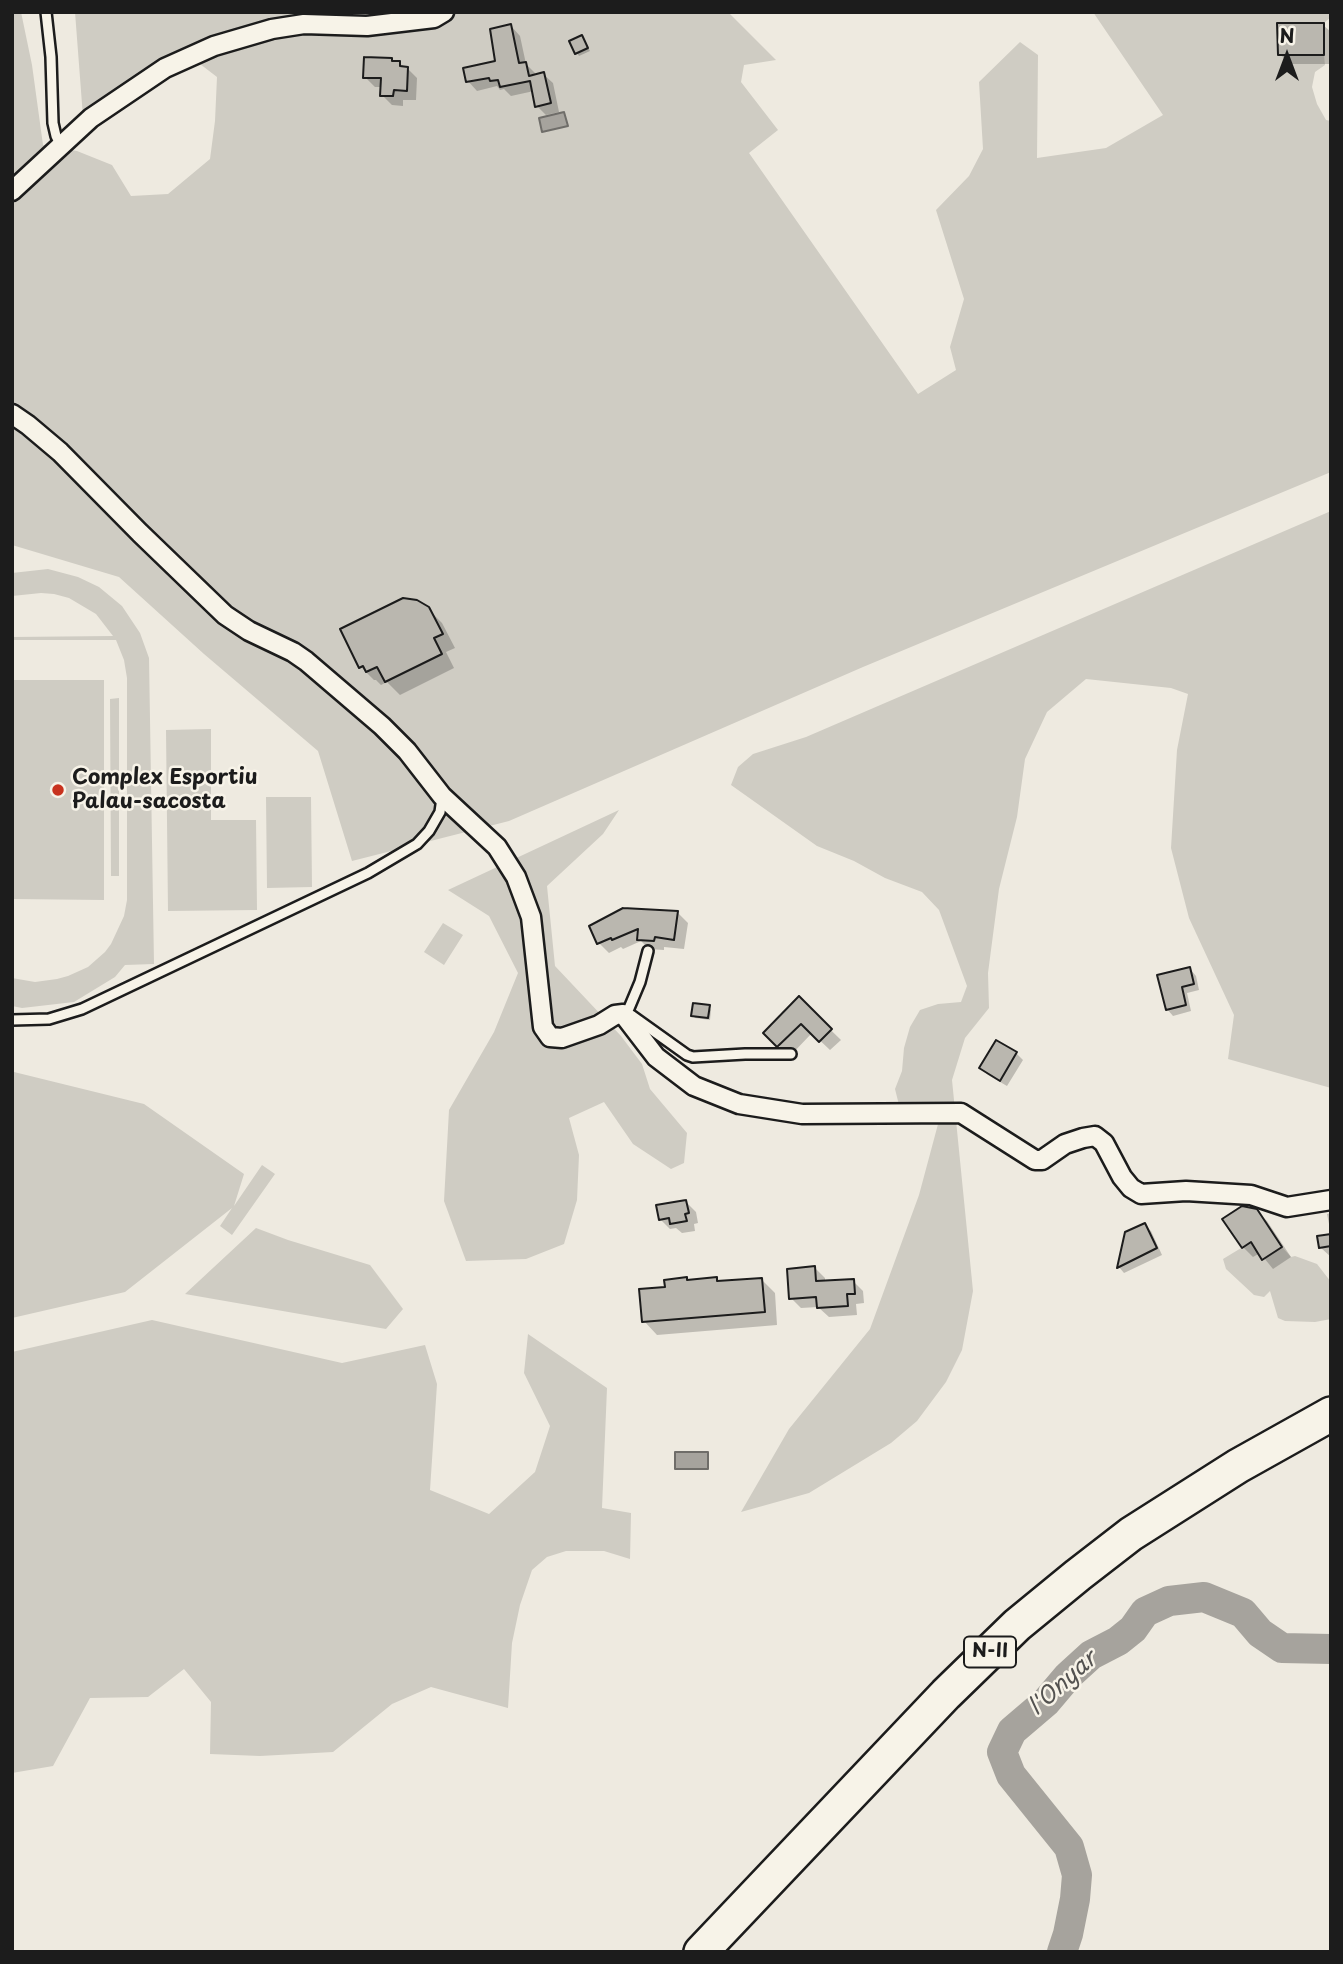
<!DOCTYPE html>
<html>
<head>
<meta charset="utf-8">
<style>
  body { margin:0 }
  #map { position:relative; width:1343px; height:1964px; overflow:hidden; background:#eeeae0; font-family:"Playpen Sans",sans-serif }
  canvas { display:block }
  .frame { position:absolute; inset:0; border:14px solid #1c1c1c; pointer-events:none }
  .north { position:absolute; left:1252px; top:21px; width:70px; height:70px; -webkit-text-stroke:5px #f7f3e8; paint-order:stroke; rotate:0deg; font-size:19px; font-weight:700; line-height:28px; text-align:center; color:#1c1c1c }
  .north::after { content:''; display:block; margin:auto; width:24px; height:32px; background:#1c1c1c; clip-path:polygon(50% 0,100% 100%,50% 72%,0 100%) }
</style>
</head>
<body>
<div id="map">
<canvas width="1343" height="1964"></canvas>
<div class="frame"></div>
<div class="north">N</div>
</div>
<script>
const c = document.querySelector('canvas').getContext('2d');
c.lineJoin = 'round';
function fillPath(path, color) {
  c.fillStyle = color;
  c.fill(path, 'evenodd');
}
function poly(rows) {
  const path = new Path2D();
  for (const r of rows) {
    path.moveTo(r[0], r[1]);
    for (let i = 2; i < r.length; i += 2) path.lineTo(r[i], r[i + 1]);
  }
  return path;
}
function strokePath(path, color, width, dash) {
  c.strokeStyle = color;
  c.lineWidth = width;
  c.lineCap = dash ? 'butt' : 'round';
  c.setLineDash(dash || []);
  c.stroke(path);
}
function drawText(font, color, halo, rows, align = 'center') {
  c.font = font + ' "Playpen Sans",sans-serif';
  c.lineWidth = 5;
  c.setLineDash([]);
  c.textBaseline = 'middle';
  c.strokeStyle = halo;
  c.fillStyle = color;
  for (const [text, x, y, turn = 0] of rows) {
    c.save();
    c.translate(x, y);
    c.rotate((+turn || 0) * Math.PI / 180);
    c.textAlign = isNaN(turn) ? turn : align;
    if (halo) c.strokeText(text, 0, 0);
    c.fillText(text, 0, 0);
    c.restore();
  }
}
fillPath(poly([
  [12,12,21,12,32,65,43,145,77,151,112,165,131,196,168,194,210,159,215,121,217,77,187,54,83,117,75,12,728,12,776,60,744,65,741,82,778,130,749,153,918,394,956,370,950,347,964,299,936,210,969,176,983,149,979,82,1020,42,1038,55,1037,158,1106,148,1163,115,1093,12,1331,12,1331,17,1324,23,1277,23,1278,55,1324,55,1325,65,1315,72,1312,87,1317,104,1326,120,1331,121,1331,472,863,667,509,821,352,861,318,751,204,654,119,577,12,545],
  [1331,511,1331,1088,1228,1059,1234,1015,1189,918,1171,848,1177,750,1188,694,1171,688,1086,679,1047,712,1025,759,1017,817,999,889,988,973,989,1008,965,1038,952,1080,973,1291,962,1350,946,1382,917,1421,891,1443,809,1493,741,1512,789,1429,870,1329,919,1195,941,1113,901,1113,895,1089,902,1071,904,1048,910,1027,920,1010,938,1004,961,1002,967,986,939,910,922,892,885,878,854,861,817,846,731,785,738,767,753,754,806,737],
  [48,569,78,577,99,587,122,606,140,633,149,658,154,964,125,965,115,977,74,1002,22,1008,12,1006,12,978,35,982,57,979,68,976,88,967,105,952,111,944,124,916,127,900,127,678,124,660,116,640,12,640,12,637,113,636,96,614,69,598,54,594,41,593,12,596,12,573],
  [12,680,104,680,104,900,12,899],
  [119,698,119,876,111,876,110,699],
  [211,729,211,820,256,820,257,910,168,911,166,730],
  [266,797,311,797,312,887,267,888],
  [619,810,603,834,547,886,555,966,621,1036,642,1064,650,1089,687,1133,684,1163,671,1169,633,1144,604,1102,569,1118,579,1155,577,1200,564,1244,526,1259,466,1261,444,1201,449,1110,494,1032,518,973,489,916,448,890],
  [443,923,463,935,444,965,424,952],
  [14,1072,144,1104,244,1174,234,1206,262,1165,275,1174,232,1235,220,1226,232,1208,125,1292,12,1318,12,1073],
  [256,1228,288,1240,370,1265,403,1309,386,1329,185,1294],
  [1251,1242,1262,1260,1282,1247,1291,1257,1295,1256,1317,1264,1331,1282,1331,1319,1315,1322,1285,1321,1278,1318,1270,1291,1264,1297,1254,1295,1226,1269,1223,1259],
  [152,1320,342,1363,425,1345,437,1384,430,1490,489,1514,535,1472,550,1426,524,1373,528,1334,607,1388,602,1508,631,1513,630,1559,604,1551,566,1551,547,1557,532,1570,520,1605,512,1643,508,1708,431,1687,392,1704,333,1752,260,1756,210,1754,211,1702,184,1669,148,1697,90,1698,53,1766,12,1773,12,1352]
]), '#cfccc3');
const water = poly([
  [564,112,568,126,542,132,539,118,564,112],
  [675,1452,708,1452,708,1469,675,1469,675,1452]
]);
fillPath(water, '#a6a39d');
strokePath(water, '#6f6d69', 2);
fillPath(poly([
  [1323,25,1331,32,1331,64,1290,64,1280,54],
  [511,26,520,36,526,64,535,73,535,76,543,74,553,83,559,112,546,115,537,106,534,91,511,96,504,89,500,90,497,86,477,91,468,81,497,62],
  [582,37,590,51,579,56,577,53],
  [391,59,407,68,417,78,416,100,403,100,403,106,392,105,382,95,382,87,375,87,365,77],
  [428,609,442,623,455,648,446,652,454,668,400,695,387,682,381,685,376,680,374,680,361,667],
  [623,910,678,913,688,923,684,949,664,947,664,950,649,949,641,941,623,949,621,947,609,953,599,943],
  [1190,969,1196,976,1199,990,1187,993,1191,1011,1173,1016,1167,1009],
  [799,999,841,1040,830,1050,812,1033,790,1056,765,1033],
  [709,1007,711,1010,710,1020,695,1018,693,1015],
  [997,1042,1016,1053,1023,1060,1007,1086,988,1075,981,1068],
  [686,1202,696,1212,698,1223,694,1224,695,1231,682,1233,676,1228,670,1229,660,1219],
  [1256,1211,1267,1221,1291,1257,1273,1269,1260,1253,1253,1257,1243,1247],
  [1331,1213,1331,1234,1327,1214],
  [1144,1225,1151,1231,1162,1255,1124,1273,1119,1267,1127,1233],
  [1331,1235,1331,1257,1321,1248],
  [815,1268,825,1278,825,1283,853,1281,863,1291,864,1303,856,1304,857,1315,829,1317,818,1307,801,1308,791,1298],
  [686,1278,689,1281,716,1279,720,1283,761,1279,775,1293,777,1325,657,1335,644,1321,667,1288]
]), '#0003');
strokePath(poly([
  [1062,1952,1068,1934,1075,1899,1077,1875,1069,1847,1011,1775,1002,1752,1012,1731,1046,1702,1068,1676,1091,1655,1118,1641,1133,1629,1145,1612,1169,1601,1204,1597,1243,1613,1260,1633,1282,1648,1331,1649]
]), '#a6a39d', 30);
const building = poly([
  [1277,23,1324,23,1324,55,1278,55,1277,23],
  [511,24,519,63,526,62,529,76,544,72,551,103,535,107,530,81,500,87,498,80,490,81,489,78,466,82,463,68,495,61,490,29,511,24],
  [582,35,588,48,575,54,569,41,582,35],
  [364,57,392,58,392,61,400,61,400,66,408,67,407,91,394,90,393,96,380,96,381,78,363,78,364,57],
  [403,598,417,600,429,607,443,634,434,638,442,654,385,682,377,667,366,672,363,666,359,668,340,629,403,598],
  [623,908,678,911,674,940,655,937,654,941,637,940,638,929,612,940,611,938,597,944,589,926,623,908],
  [1190,967,1194,984,1182,987,1186,1005,1166,1010,1157,975,1190,967],
  [799,996,832,1029,819,1042,801,1024,777,1047,763,1033,799,996],
  [693,1003,710,1005,708,1018,691,1016,693,1003],
  [996,1040,1017,1052,1000,1081,979,1068,996,1040],
  [686,1200,689,1213,685,1214,687,1221,670,1224,669,1218,659,1220,656,1205,686,1200],
  [1242,1206,1257,1209,1282,1247,1262,1260,1251,1242,1242,1248,1222,1219,1242,1206],
  [1145,1223,1157,1248,1117,1268,1125,1232,1145,1223],
  [1331,1234,1331,1246,1319,1248,1317,1236,1331,1234],
  [815,1266,816,1281,854,1279,855,1294,847,1294,848,1306,817,1308,816,1297,789,1299,787,1269,815,1266],
  [687,1277,687,1280,717,1277,717,1281,762,1278,765,1312,642,1322,639,1289,665,1287,664,1280,687,1277]
]);
fillPath(building, '#bab7af');
strokePath(building, '#1c1c1c', 2);
const lane = poly([
  [46,12,51,57,53,123,56,136,61,146],
  [627,1013,640,982,648,951],
  [631,1015,687,1055,693,1057,745,1054,791,1054],
  [12,1020,49,1019,82,1009,368,873,417,844,429,831,440,812,442,798]
]);
const street = poly([
  [12,191,91,118,165,68,214,46,272,29,304,24,367,26,434,18,444,12],
  [12,414,28,425,60,452,140,533,225,615,249,631,293,652,306,661,382,726,407,751,442,796,497,847,516,877,531,917,542,1018,543,1027,550,1037,562,1038,599,1025,615,1015,623,1014,656,1057,694,1086,739,1104,802,1114,961,1113,1035,1160,1042,1160,1065,1144,1083,1138,1095,1136,1104,1143,1122,1177,1131,1188,1141,1194,1186,1191,1251,1195,1287,1207,1331,1200]
]);
const highway = poly([
  [701,1952,946,1694,1017,1625,1078,1575,1131,1534,1238,1466,1331,1414]
]);
strokePath(lane, '#1c1c1c', 14);
strokePath(street, '#1c1c1c', 23);
strokePath(highway, '#1c1c1c', 38);
strokePath(lane, '#f7f3e8', 9);
strokePath(street, '#f7f3e8', 18);
strokePath(highway, '#f7f3e8', 33);
for (const [x, y, r, color] of [
  [58,790,7,"#c8321e"]
]) {
  const dot = new Path2D();
  dot.arc(x, y, r, 0, 2 * Math.PI);
  c.fillStyle = color;
  c.fill(dot);
  strokePath(dot, '#f7f3e8', 2.5);
}
for (const [x, y, w] of [
  [990,1652,52]
]) {
  const box = new Path2D();
  box.roundRect(x - w / 2, y - 15.5, w, 31, 5);
  c.fillStyle = '#f7f3e8';
  c.fill(box);
  strokePath(box, '#1c1c1c', 2);
}
drawText('bold 19px', '#1c1c1c', null, [
  ["N-II",990,1652]
]);
drawText('bold 21px', '#1c1c1c', '#f7f3e8', [
  ["Complex Esportiu",72,778],
  ["Palau-sacosta",72,802]
], 'left');
drawText('italic 23px', '#535250', '#f7f3e8', [
  ["l'Onyar",1063,1684,-42]
]);
</script>
</body>
</html>
